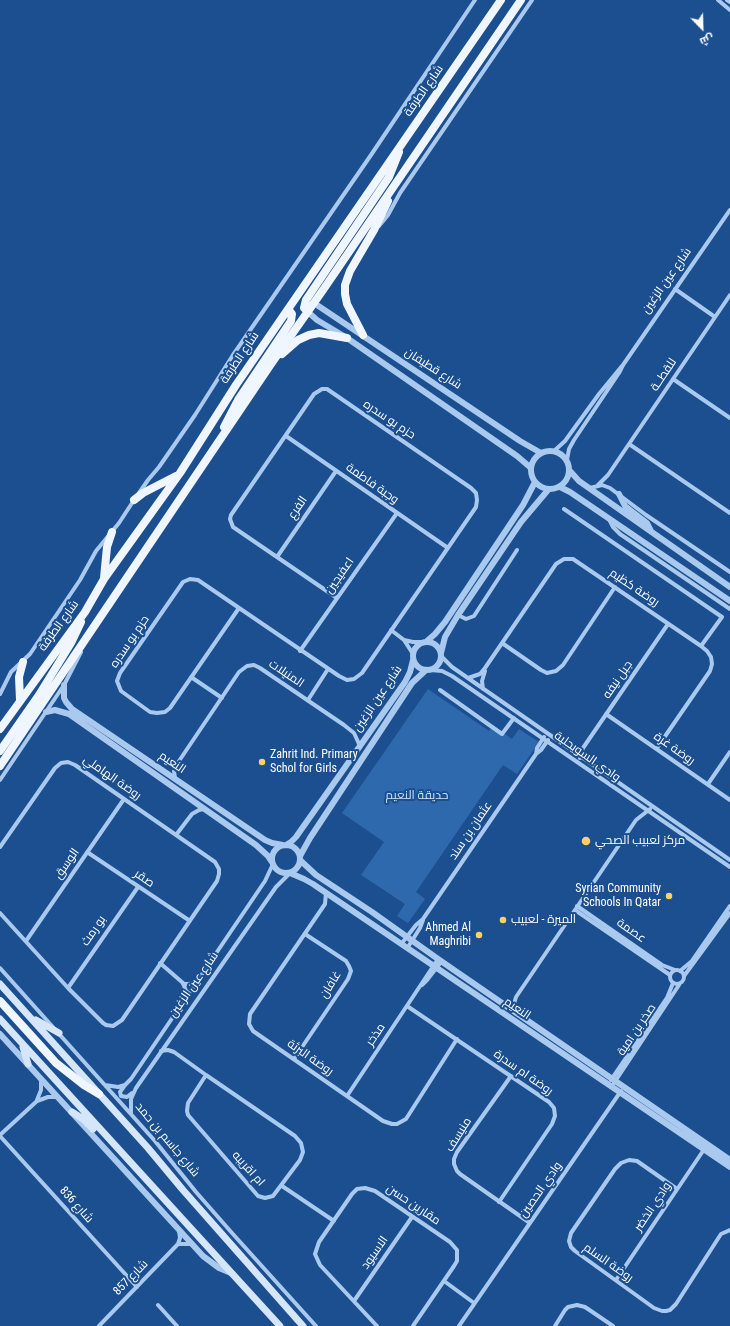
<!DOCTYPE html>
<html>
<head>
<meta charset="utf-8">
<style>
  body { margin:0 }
  #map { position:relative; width:730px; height:1326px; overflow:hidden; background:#1b4f8f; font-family:"Roboto Condensed",Cairo,sans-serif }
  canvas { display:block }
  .north { position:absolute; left:682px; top:8px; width:40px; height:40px; -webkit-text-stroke:3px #1b4f8f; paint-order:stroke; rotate:157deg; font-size:11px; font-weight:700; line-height:16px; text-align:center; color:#fff }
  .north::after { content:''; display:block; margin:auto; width:14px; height:18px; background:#fff; clip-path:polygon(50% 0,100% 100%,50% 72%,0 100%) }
</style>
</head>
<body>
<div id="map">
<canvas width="730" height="1326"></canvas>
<div class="north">ش</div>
</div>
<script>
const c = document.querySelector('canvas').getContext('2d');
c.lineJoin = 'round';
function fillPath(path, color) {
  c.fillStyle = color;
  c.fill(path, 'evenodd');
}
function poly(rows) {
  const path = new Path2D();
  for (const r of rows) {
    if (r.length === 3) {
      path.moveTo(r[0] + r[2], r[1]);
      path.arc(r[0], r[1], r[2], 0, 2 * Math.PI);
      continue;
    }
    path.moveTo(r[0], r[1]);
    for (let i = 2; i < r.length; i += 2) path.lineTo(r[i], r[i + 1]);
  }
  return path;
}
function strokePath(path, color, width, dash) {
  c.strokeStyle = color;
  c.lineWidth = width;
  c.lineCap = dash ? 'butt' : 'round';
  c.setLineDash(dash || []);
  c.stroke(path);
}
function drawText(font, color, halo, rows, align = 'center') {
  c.font = font + ' "Roboto Condensed",Cairo,sans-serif';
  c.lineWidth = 4;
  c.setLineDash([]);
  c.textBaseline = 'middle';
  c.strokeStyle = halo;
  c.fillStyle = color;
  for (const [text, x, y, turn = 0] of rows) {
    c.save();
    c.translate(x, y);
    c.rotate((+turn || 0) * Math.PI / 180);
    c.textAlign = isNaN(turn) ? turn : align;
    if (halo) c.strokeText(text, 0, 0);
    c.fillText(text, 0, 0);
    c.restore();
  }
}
fillPath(poly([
  [428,689,489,731,493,725,512,739,519,729,539,742,517,774,503,765,416,892,425,899,408,923,397,916,405,904,361,875,384,842,342,813]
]), '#2e69ad');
strokePath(poly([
  [718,0,730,10],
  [727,0,730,2],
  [379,226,388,215,400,193,532,0],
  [675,289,715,317],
  [730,295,629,444,730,513],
  [673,379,730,418],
  [286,436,448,548],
  [554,451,565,441,599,394,622,366],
  [567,460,569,449,574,440,619,373,623,365,730,210],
  [598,485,608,475,629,444],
  [590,488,602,485,610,488,646,515,730,572],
  [139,493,148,480,159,467,195,415,233,355,371,155,475,0],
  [564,509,722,617,701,646],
  [609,519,613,527,620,534,730,609],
  [277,557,336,471],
  [239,608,170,708,165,712,157,713,150,712,121,691,117,681,120,673,183,582,190,579,198,580,339,676,347,680,354,679,362,673,476,507,477,500,476,493,471,488,327,389,322,389,314,394,231,515,230,519,233,527,337,598],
  [458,615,466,619,474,616,517,550],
  [391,630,404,640,413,654],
  [404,640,413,642,422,642],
  [502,643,541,670,547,673,556,671,563,665,615,587],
  [300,651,397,513],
  [441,656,452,667,730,860],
  [430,670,442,671,452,676,730,867],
  [191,677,222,698],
  [468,678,480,674,485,668,556,564,564,559,573,559,701,646,707,651,711,657,712,664,710,671,657,748],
  [483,689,482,681,485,671],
  [440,690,502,734,514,718],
  [0,694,11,672,30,654,80,580,96,551,119,523,134,500],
  [308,700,328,669],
  [606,714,730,800],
  [536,754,537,748,544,737],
  [580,758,583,748,668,624],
  [175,778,174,771,177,764,239,672,247,666,254,665,260,668,344,725,354,733,360,746],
  [0,780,64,685,81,652],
  [708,784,730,752],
  [176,835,192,814,199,810,204,809],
  [0,847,55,768,61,763,68,762,75,765,215,862,219,869,219,874,217,881,122,1020,113,1026,106,1025,103,1023,68,988,0,913],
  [87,852,190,921],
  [326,893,325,904,250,1014,249,1024,253,1031,383,1121,392,1124,397,1124,406,1119,457,1039],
  [577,906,662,965,675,970],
  [575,910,670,975],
  [26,941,124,799],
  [402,943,416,925,423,919,536,754,541,750,548,740],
  [408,947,420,928,423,920],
  [160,963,183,983,188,996],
  [0,968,155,1141,196,1192,232,1233,316,1326],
  [677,977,7],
  [680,971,692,961,730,906],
  [684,976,730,913],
  [183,984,189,984,197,983],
  [422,985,427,980,441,962],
  [68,988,138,887],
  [407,1006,549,1102,554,1108,555,1116,552,1124,499,1202],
  [516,1012,514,1004,516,997,636,820,650,809],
  [161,1051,168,1050,174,1052,206,1075],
  [294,1059,348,979,351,971,349,966,346,961,305,934],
  [206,1075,295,1136,301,1143,303,1152,300,1160,273,1196,265,1198,258,1196,188,1115,187,1111,188,1103,206,1075],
  [511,1076,457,1152,454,1159,454,1164,457,1171,460,1174,530,1223],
  [611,1080,667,998,673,983],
  [614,1083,679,985],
  [105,1085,118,1087,125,1085,131,1079,265,881,273,864],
  [125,1085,120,1092,121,1096,127,1097,132,1093],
  [347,1096,438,959],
  [37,1100,41,1090,41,1080],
  [131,1114,131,1099,136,1088,276,887,289,874],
  [0,1135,37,1101,48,1097,57,1097],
  [0,1136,137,1287],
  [282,1186,334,1221],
  [677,1189,637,1161,629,1160,621,1163,615,1169,571,1233,569,1241,571,1247,575,1251,654,1308,662,1311,666,1311,670,1310,676,1304,721,1234,730,1230],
  [178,1244,191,1244],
  [616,1280,705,1148],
  [444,1281,474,1303],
  [354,1301,412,1217],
  [158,1305,177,1326],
  [99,1326,178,1244,180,1238,179,1231],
  [377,1326,320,1265,315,1254,319,1242,352,1194,357,1189,365,1188,375,1191,450,1242,457,1250,457,1261,454,1266,413,1326],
  [459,1326,621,1091],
  [555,1326,565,1310,568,1307,577,1305,585,1307,613,1326]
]), '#a9c9ee', 4);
strokePath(poly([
  [314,303,520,441,541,453],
  [308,312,317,320,347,338,517,456,531,468],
  [550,470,19],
  [570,471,579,481,730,587],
  [560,487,570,492,730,601],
  [619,494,625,506,647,523,651,531],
  [427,641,435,634,445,622,523,505,535,482],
  [427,656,14],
  [441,653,445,637,458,615,521,522,548,490],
  [64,685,64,698,66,702,72,709,265,840,272,843,283,845],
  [46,712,55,710,69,714,256,845,268,856,272,862],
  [286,859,14],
  [286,845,291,842,296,837,405,682,410,672,413,660],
  [300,856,310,838,412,683,426,670],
  [301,861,316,875,372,912,438,959,730,1160],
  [290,873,304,879,313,884,730,1167],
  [0,1034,203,1256,219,1268,231,1273]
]), '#a9c9ee', 6);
strokePath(poly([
  [0,984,148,1148,183,1190,303,1326],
  [0,1019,280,1326],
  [36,1020,59,1033],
  [23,1047,28,1064],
  [72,1112,83,1119,93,1129]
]), '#d6e6fa', 7);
strokePath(poly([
  [308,312,304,308,306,300,389,177,399,152],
  [363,335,347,304,345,294,345,285,350,271,374,230,388,201],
  [282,354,298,340,309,335,319,333,347,338],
  [224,427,238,400,291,321,292,314,288,309],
  [134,500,143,493,176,476],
  [104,578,107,547,112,532],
  [20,700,19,677,23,662],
  [0,729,85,612,104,579,180,473,236,385,284,315,501,0],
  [0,751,39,695,71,643,81,622],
  [0,766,271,364,323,290,521,0],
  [0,1001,56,1063,84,1085,99,1094]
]), '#f0f6ff', 8);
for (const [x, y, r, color] of [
  [262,762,4,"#ffd166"],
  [586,841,5,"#ffd166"],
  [669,896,4,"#ffd166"],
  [503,920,4,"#ffd166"],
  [479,935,4,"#ffd166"]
]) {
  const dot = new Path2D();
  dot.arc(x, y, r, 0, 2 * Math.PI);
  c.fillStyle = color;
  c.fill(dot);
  strokePath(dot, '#1b4f8f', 1.5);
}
drawText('12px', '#fff', '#1b4f8f', [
  ["شارع الطرفة",424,91,-55],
  ["شارع عين الزغين",667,281,-55],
  ["شارع الطرفة",240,358,-56],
  ["شارع قطيفان",433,369,33],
  ["للقطــة",664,375,-56],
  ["حزم بو سدره",389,420,34],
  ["وجبة فاطمة",372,484,35],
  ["الفرع",298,508,-55],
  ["اعفيجين",340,576,-55],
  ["روضة كظيم",634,588,34],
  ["شارع الطرفة",59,626,-54],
  ["حزم بو سدره",130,642,-56],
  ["المنيلات",286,674,34],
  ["جبل نيفه",618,680,-56],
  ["شارع عين الزغين",378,699,-56],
  ["روضة غرة",674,749,35],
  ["وادي السويحلية",587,757,35],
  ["النعيم",172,763,34],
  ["روضة الهاملي",112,778,35],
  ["عثمان بن سند",471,831,-56],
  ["الوسق",67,864,-55],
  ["صقر",144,879,34],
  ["بو رمث",94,931,-56],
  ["عصمة",631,931,35],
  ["شارع عين الزغين",194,985,-55],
  ["غافان",331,985,-58],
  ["النعيم",517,1009,34],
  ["صخر بن امية",637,1030,-56],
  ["مذخر",376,1035,-56],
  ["روضة البرثة",310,1058,35],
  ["روضة ام سدرة",523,1073,35],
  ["منيسف",459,1135,-58],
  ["شارع جاسم بن حمد",167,1140,50],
  ["ام اقريبه",248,1169,48],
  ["وادي الحصين",541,1190,-55],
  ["شارع 836",76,1205,48],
  ["مقارين حسن",413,1205,34],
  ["وادي الخضر",653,1207,-56],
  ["الاسيود",375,1253,-55],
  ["روضة السلم",608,1263,35],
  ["شارع 857",131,1278,-46]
]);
drawText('12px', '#fff', '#1b4f8f', [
  ["Zahrit Ind. Primary",270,755],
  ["Schol for Girls",270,769],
  ["مركز لعبيب الصحي",595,841],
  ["Syrian Community",661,889,"right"],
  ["Schools In Qatar",661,903,"right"],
  ["الميرة - لعبيب",511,920],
  ["Ahmed Al",471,928,"right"],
  ["Maghribi",471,942,"right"]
], 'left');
drawText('12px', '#cfe3fa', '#1b4f8f', [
  ["حديقة النعيم",417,796]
]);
</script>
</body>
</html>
